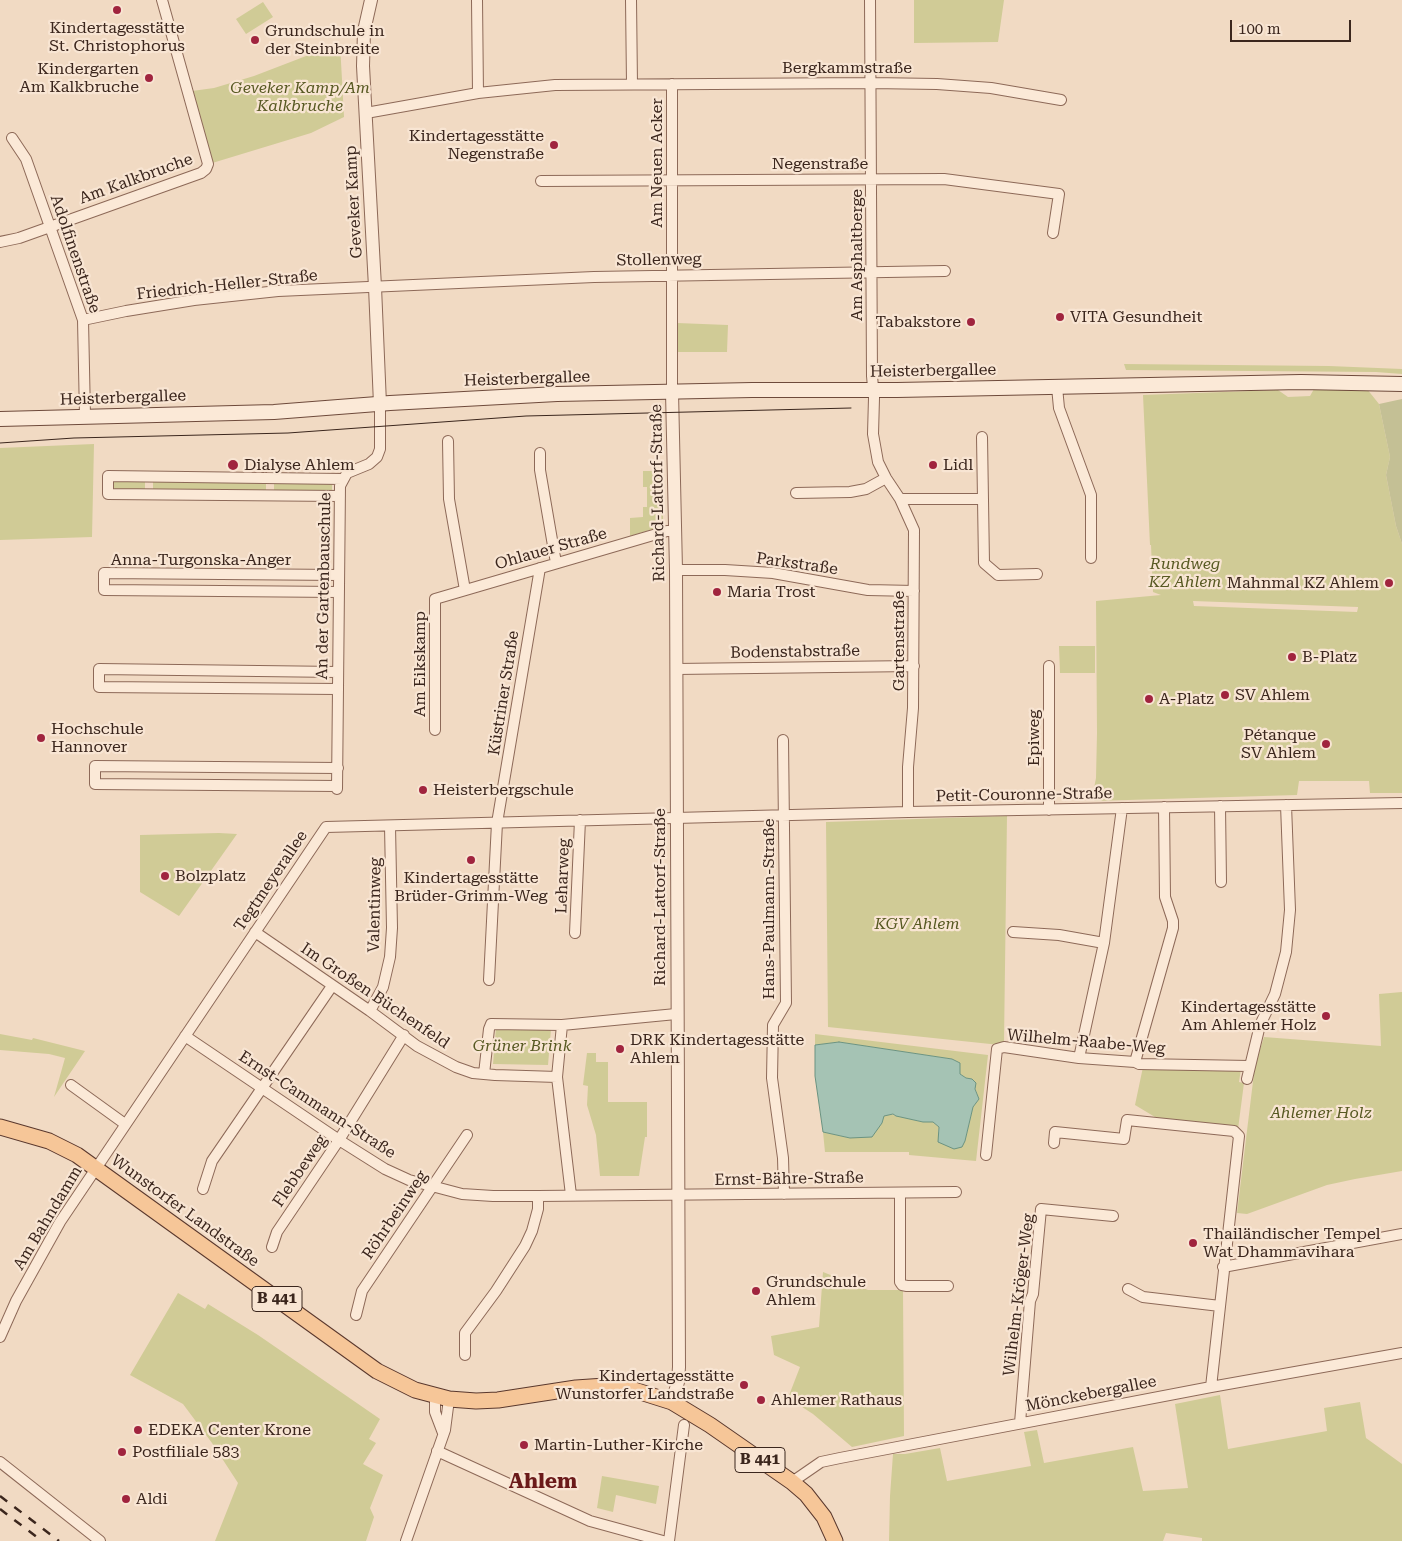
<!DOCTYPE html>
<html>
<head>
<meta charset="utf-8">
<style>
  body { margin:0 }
  #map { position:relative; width:1402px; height:1541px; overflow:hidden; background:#f1dac3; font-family:"Roboto Serif",serif }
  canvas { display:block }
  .scale { position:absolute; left:1230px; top:20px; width:121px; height:22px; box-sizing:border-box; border:2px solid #3b261d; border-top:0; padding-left:6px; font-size:15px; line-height:18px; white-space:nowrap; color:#3b261d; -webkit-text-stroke:4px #f8e5d3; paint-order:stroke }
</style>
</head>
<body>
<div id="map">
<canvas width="1402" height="1541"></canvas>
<div class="scale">100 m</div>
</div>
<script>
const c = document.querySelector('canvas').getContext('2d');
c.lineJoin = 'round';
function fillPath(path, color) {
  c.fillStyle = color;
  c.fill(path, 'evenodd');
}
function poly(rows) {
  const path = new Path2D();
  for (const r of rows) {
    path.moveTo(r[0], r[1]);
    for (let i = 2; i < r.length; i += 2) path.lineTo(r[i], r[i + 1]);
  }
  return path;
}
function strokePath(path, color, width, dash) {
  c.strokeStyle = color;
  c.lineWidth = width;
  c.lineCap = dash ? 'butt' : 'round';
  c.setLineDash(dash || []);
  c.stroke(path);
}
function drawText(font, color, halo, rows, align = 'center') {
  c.font = font + ' "Roboto Serif",serif';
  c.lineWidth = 4.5;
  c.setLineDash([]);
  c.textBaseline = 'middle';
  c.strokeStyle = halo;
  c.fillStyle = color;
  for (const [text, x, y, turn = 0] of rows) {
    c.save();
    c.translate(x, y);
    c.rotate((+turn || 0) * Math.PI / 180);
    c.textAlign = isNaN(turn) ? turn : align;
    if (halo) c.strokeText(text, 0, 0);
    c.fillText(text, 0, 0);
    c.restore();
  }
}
fillPath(poly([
  [914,0,1004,0,998,42,914,43],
  [263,2,273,17,246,34,236,19],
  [340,43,344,117,311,133,209,164,192,91,214,88,254,76],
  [677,323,728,325,727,352,677,352],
  [1124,364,1329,366,1402,369,1402,374,1376,372,1126,370],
  [1314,389,1367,389,1379,404,1390,457,1386,475,1396,526,1402,544,1402,793,1370,793,1369,781,1299,781,1297,795,1094,801,1094,788,1096,778,1097,733,1096,601,1161,595,1153,592,1151,545,1150,545,1143,395,1278,390,1288,397,1310,396],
  [1193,601,1358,607,1358,608,1357,612,1194,606],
  [94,444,92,537,0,540,0,448],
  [643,471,663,471,663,526,630,536,630,518,643,517,643,507,647,507,647,487,643,487],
  [117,479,145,479,145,491,117,491,113,487,113,482],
  [266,480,266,493,153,490,153,481],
  [332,481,332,492,274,491,274,483],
  [1059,646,1095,646,1095,673,1060,673],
  [1007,816,1004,1042,1000,1045,828,1027,826,822],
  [219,833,237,834,179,916,140,892,140,835],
  [1402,992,1402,1171,1355,1179,1327,1185,1247,1214,1237,1213,1255,1065,1264,1037,1381,1046,1379,994],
  [496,1028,551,1029,548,1065,493,1064],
  [0,1034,32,1040,33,1038,85,1051,54,1097,65,1058,49,1054,0,1050],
  [815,1034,988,1055,976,1161,909,1155,909,1152,825,1152,823,1132,850,1138,882,1123,884,1116,889,1114,923,1122,933,1122,939,1127,938,1132,965,1141,973,1107,979,1099,972,1079,966,1078,960,1074,960,1063,952,1059,839,1042,815,1045],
  [587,1053,596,1053,596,1062,608,1062,608,1102,647,1102,647,1137,645,1137,639,1176,600,1176,596,1135,587,1105,588,1086,583,1085],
  [1143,1067,1241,1069,1239,1082,1244,1083,1238,1129,1160,1120,1135,1105],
  [823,1272,868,1290,903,1290,904,1436,852,1447,813,1414,788,1398,800,1367,774,1355,771,1336,819,1327],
  [178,1293,205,1309,208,1304,258,1335,380,1419,369,1439,376,1443,363,1464,383,1475,370,1508,374,1517,366,1541,215,1541,238,1483,212,1443,183,1404,130,1375],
  [1220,1395,1228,1449,1327,1431,1324,1408,1360,1402,1366,1438,1402,1464,1402,1541,1202,1541,1202,1538,1166,1533,1163,1541,889,1541,890,1496,893,1454,905,1454,940,1448,947,1481,1031,1466,1024,1432,1037,1430,1044,1463,1133,1447,1143,1491,1188,1488,1175,1404],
  [602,1476,659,1486,656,1504,616,1495,613,1512,597,1508]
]), '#d0cb96');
fillPath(poly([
  [1402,399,1402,544,1396,526,1386,475,1390,457,1379,404]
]), '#c4c095');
const water = poly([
  [839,1042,952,1059,960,1063,960,1074,966,1078,972,1079,976,1083,975,1089,979,1099,973,1107,965,1141,962,1147,954,1149,938,1142,939,1127,933,1122,923,1122,896,1116,893,1114,884,1116,882,1123,872,1137,850,1138,823,1132,815,1076,815,1045,839,1042]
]);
fillPath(water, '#a5c3b4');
strokePath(water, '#6b9381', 1);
const minor = poly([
  [477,0,478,93],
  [631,0,632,84],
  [870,0,872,376,874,398,873,434,878,462,886,478,900,499,914,530,913,708,908,767,908,812],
  [672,84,672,392],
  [366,113,478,93,555,85,871,83,937,84,991,88,1061,100],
  [12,138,26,159,83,320,85,416],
  [541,181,944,179,1059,194,1053,233],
  [0,242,19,238,201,173,206,169,208,164,162,0],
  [83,320,126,311,194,300,278,291,594,277,945,271],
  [1057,387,1059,408,1091,495,1091,558],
  [982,437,984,563,998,575,1037,574],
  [448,441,449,499,465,590],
  [540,453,540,470,556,563],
  [796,493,850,492,866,489,886,478],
  [340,496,108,494,108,476,343,479],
  [900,499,982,499],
  [676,570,725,570,773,573,868,590,914,591],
  [339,575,104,573,104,590,339,592],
  [1049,666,1049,810],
  [676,669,914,666],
  [338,689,99,687,99,669,338,672],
  [435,730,435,599,667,531,675,531],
  [783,740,786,1003,773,1025,772,1078,783,1158,784,1194],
  [337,786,95,784,95,766,338,768],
  [337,789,340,486,347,473,369,464,377,457,380,449,380,404],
  [1220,806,1221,882],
  [255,932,370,1011,417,1046,456,1067,473,1073,495,1075,557,1077,562,1025,676,1014],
  [1013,932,1059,935,1104,943],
  [575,933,580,820],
  [489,980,497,823,540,568],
  [370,1011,383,987,390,957,392,928,390,826],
  [185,1036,339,1140,385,1169,409,1180,462,1194,493,1196,538,1196,956,1192],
  [1079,1058,1104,943,1122,808],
  [1135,1062,1173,928,1173,921,1165,897,1164,807],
  [484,1074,489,1029,491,1024,562,1025],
  [557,1077,571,1195],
  [1247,1079,1260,1025,1275,994,1286,952,1290,910,1286,805],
  [71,1085,125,1124],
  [1054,1143,1055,1132,1124,1139,1127,1120,1234,1131,1239,1136,1211,1387],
  [986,1155,997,1049,1004,1047,1079,1058,1135,1062,1139,1064,1249,1066],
  [203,1189,212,1161,332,986],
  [900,1193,900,1282,902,1285,907,1286,948,1286],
  [272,1247,277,1232,339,1140,404,1035],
  [1223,1267,1402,1234],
  [1128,1289,1143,1297,1220,1306],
  [356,1315,362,1291,467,1135],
  [0,1337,16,1301,60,1222,326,827,908,812,1402,803],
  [465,1355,465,1333,496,1291,525,1246,532,1231,538,1209,538,1196],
  [435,1397,435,1412,443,1433],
  [1020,1423,1030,1301,1033,1294,1041,1209,1113,1216],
  [437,1451,590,1521,663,1541],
  [0,1462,100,1541],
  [792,1482,821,1462,840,1458,1211,1387,1402,1353],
  [406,1541,445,1430,449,1399],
  [669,1541,684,1425]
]);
const tertiary = poly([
  [371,0,364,31,363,66,375,287,380,404],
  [672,392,676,570,679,1367,678,1382,672,1402]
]);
const secondary = poly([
  [0,419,274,412,390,403,557,394,752,390,897,390,1301,382,1402,384]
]);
const primary = poly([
  [0,1127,49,1141,77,1155,377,1371,415,1390,449,1399,476,1401,498,1400,576,1388,605,1386,634,1390,672,1402,710,1425,792,1482,806,1494,824,1517,835,1541]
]);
strokePath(minor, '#8d6958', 12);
strokePath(tertiary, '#8d6958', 14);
strokePath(secondary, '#6e4a3b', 16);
strokePath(primary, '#5a382d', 17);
strokePath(minor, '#fbe9d7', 10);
strokePath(tertiary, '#fbe9d7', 12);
strokePath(secondary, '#fbe9d7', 14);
strokePath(primary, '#f6c698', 15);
strokePath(poly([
  [0,443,74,438,288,433,526,416,851,408]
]), '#3b261d', 1);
strokePath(poly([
  [0,1496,59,1541],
  [0,1509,42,1541]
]), '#3b261d', 2.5, [9, 9]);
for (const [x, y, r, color] of [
  [117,10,5,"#a0243e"],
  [255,40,5,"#a0243e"],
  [149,78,5,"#a0243e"],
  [554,145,5,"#a0243e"],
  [1060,317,5,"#a0243e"],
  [971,322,5,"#a0243e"],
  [233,465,6,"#a0243e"],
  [933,465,5,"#a0243e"],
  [1389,583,5,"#a0243e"],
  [717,592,5,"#a0243e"],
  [1292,657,5,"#a0243e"],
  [1225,695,5,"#a0243e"],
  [1149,699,5,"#a0243e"],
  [41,738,5,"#a0243e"],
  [1326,744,5,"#a0243e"],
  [423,790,5,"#a0243e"],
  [471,860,5,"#a0243e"],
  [165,876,5,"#a0243e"],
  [1326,1016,5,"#a0243e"],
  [620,1049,5,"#a0243e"],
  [1193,1243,5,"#a0243e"],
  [756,1291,5,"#a0243e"],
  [744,1385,5,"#a0243e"],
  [761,1400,5,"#a0243e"],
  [138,1430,5,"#a0243e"],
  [524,1445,5,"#a0243e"],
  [122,1452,5,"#a0243e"],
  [126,1499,5,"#a0243e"]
]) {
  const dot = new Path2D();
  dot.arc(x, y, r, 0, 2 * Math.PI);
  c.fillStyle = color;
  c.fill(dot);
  strokePath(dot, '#f8e5d3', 2);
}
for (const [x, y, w] of [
  [277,1299,50],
  [760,1460,50]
]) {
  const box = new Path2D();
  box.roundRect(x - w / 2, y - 12.5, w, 25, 4);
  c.fillStyle = '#f8e5d3';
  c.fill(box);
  strokePath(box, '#3b261d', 1);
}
drawText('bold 15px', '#3b261d', null, [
  ["B 441",277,1299],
  ["B 441",760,1460]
]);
drawText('16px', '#3b261d', '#f8e5d3', [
  ["Kindertagesstätte",117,28,"center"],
  ["St. Christophorus",117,46,"center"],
  ["Grundschule in",265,31],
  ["der Steinbreite",265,49],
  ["Kindergarten",139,69,"right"],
  ["Am Kalkbruche",139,87,"right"],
  ["Kindertagesstätte",544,136,"right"],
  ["Negenstraße",544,154,"right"],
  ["VITA Gesundheit",1070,317],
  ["Tabakstore",961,322,"right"],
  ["Dialyse Ahlem",244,465],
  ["Lidl",943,465],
  ["Mahnmal KZ Ahlem",1379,583,"right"],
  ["Maria Trost",727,592],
  ["B-Platz",1302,657],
  ["SV Ahlem",1235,695],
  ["A-Platz",1159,699],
  ["Hochschule",51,729],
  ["Hannover",51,747],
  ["Pétanque",1316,735,"right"],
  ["SV Ahlem",1316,753,"right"],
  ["Heisterbergschule",433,790],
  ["Bolzplatz",175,876],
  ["Kindertagesstätte",471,878,"center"],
  ["Brüder-Grimm-Weg",471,896,"center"],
  ["Kindertagesstätte",1316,1007,"right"],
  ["Am Ahlemer Holz",1316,1025,"right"],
  ["DRK Kindertagesstätte",630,1040],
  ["Ahlem",630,1058],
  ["Thailändischer Tempel",1203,1234],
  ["Wat Dhammavihara",1203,1252],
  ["Grundschule",766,1282],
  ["Ahlem",766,1300],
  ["Kindertagesstätte",734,1376,"right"],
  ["Wunstorfer Landstraße",734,1394,"right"],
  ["Ahlemer Rathaus",771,1400],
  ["EDEKA Center Krone",148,1430],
  ["Martin-Luther-Kirche",534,1445],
  ["Postfiliale 583",132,1452],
  ["Aldi",136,1499]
], 'left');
drawText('16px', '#3b261d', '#f8e5d3', [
  ["Bergkammstraße",847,68],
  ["Am Neuen Acker",657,163,-90],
  ["Negenstraße",820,164],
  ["Am Kalkbruche",136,179,-20],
  ["Geveker Kamp",354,202,-93],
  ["Adolfinenstraße",75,254,71],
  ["Am Asphaltberge",857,255,-90],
  ["Stollenweg",659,260,-1],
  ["Friedrich-Heller-Straße",227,285,-6],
  ["Heisterbergallee",933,371,-1],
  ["Heisterbergallee",527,379,-2],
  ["Heisterbergallee",123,398,-2],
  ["Richard-Lattorf-Straße",658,493,-91],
  ["Ohlauer Straße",551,549,-16],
  ["Anna-Turgonska-Anger",201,560],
  ["Parkstraße",797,564,8],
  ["An der Gartenbauschule",324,586,-89],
  ["Gartenstraße",899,641,-90],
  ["Bodenstabstraße",795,652,-1],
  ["Am Eikskamp",420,664,-90],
  ["Küstriner Straße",504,693,-81],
  ["Epiweg",1034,738,-90],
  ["Petit-Couronne-Straße",1024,795,-1],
  ["Leharweg",563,876,-88],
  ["Tegtmeyerallee",271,881,-56],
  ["Richard-Lattorf-Straße",660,897,-90],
  ["Valentinweg",375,905,-89],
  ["Hans-Paulmann-Straße",769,909,-90],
  ["Im Großen Büchenfeld",375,996,34],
  ["Wilhelm-Raabe-Weg",1086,1042,5],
  ["Ernst-Cammann-Straße",317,1105,33],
  ["Flebbeweg",300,1171,-56],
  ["Ernst-Bähre-Straße",789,1179,-1],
  ["Wunstorfer Landstraße",185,1211,36],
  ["Röhrbeinweg",395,1215,-56],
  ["Am Bahndamm",48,1218,-59],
  ["Wilhelm-Kröger-Weg",1019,1295,-83],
  ["Mönckebergallee",1091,1394,-11]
]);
drawText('italic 16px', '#575922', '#f8e5d3', [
  ["Geveker Kamp/Am",300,88],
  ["Kalkbruche",300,106],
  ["Rundweg",1185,564],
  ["KZ Ahlem",1185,582],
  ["KGV Ahlem",917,924],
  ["Grüner Brink",522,1046],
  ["Ahlemer Holz",1321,1113]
]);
drawText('bold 21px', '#6b1a1a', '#f8e5d3', [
  ["Ahlem",543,1482]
]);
</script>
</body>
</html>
